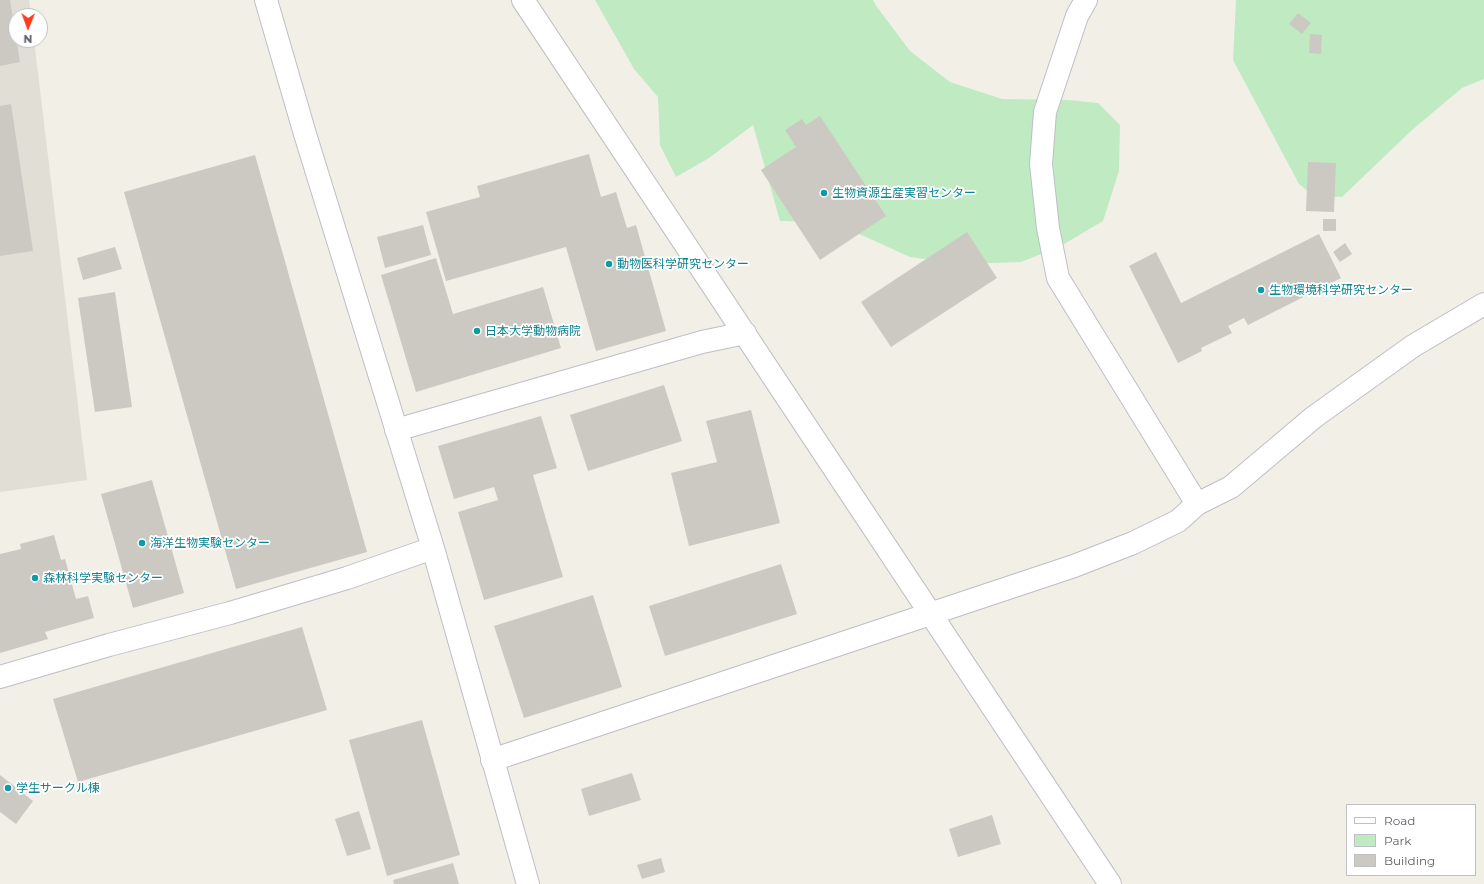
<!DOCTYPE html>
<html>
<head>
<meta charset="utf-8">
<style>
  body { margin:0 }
  #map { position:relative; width:1484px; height:884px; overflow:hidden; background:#f1efe6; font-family:Montserrat,sans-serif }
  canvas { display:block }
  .legend { position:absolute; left:1346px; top:804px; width:130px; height:72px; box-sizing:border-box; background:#fff; border:1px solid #bec0c3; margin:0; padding:5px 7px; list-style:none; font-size:12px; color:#5d6168 }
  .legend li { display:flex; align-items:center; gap:8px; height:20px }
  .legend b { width:20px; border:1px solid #bec0c3 }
  .north { position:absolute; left:8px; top:8px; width:40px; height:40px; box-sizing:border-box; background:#fff; border:1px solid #bec0c3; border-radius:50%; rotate:181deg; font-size:11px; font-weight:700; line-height:16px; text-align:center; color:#5d6168 }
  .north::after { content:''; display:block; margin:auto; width:14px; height:18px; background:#fc3d22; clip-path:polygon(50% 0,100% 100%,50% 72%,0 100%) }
</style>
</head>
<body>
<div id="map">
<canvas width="1484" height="884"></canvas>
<ul class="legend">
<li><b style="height:5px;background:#fff"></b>Road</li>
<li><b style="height:11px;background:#c0ebc2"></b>Park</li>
<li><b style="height:11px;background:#ccc9c3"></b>Building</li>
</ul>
<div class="north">N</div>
</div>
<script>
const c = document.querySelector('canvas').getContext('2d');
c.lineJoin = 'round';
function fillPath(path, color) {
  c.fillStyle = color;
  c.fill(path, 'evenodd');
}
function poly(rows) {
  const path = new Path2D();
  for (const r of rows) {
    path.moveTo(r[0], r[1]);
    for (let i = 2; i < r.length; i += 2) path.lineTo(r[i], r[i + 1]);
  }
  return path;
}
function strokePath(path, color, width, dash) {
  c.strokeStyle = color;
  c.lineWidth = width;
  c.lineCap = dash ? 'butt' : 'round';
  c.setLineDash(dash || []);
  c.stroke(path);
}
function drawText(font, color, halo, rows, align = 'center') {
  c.font = font + ' Montserrat,"Noto Sans JP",sans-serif';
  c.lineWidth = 3.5;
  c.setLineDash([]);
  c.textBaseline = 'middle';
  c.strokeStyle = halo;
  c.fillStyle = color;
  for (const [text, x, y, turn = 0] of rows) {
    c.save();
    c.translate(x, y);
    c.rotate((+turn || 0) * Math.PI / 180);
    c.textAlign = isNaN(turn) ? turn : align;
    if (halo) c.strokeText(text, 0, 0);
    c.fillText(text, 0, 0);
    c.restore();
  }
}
fillPath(poly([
  [0,0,29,0,31,16,16,16,16,40,34,40,87,480,0,492]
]), '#e1dfd5');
fillPath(poly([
  [595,0,873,0,877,7,910,51,950,82,1002,99,1068,100,1098,103,1120,125,1119,171,1103,221,1059,247,1021,262,962,264,910,257,833,222,780,221,753,125,709,158,676,177,660,145,658,97,634,69],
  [1236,0,1484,0,1484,79,1462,88,1412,130,1342,197,1314,196,1299,184,1233,60]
]), '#c0ebc2');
fillPath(poly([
  [0,0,10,0,20,62,0,66],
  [1298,13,1311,23,1302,34,1289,24],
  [1310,34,1322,35,1321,54,1309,53],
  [11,104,33,251,0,256,0,106],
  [820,116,886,216,820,260,761,170,796,147,785,130,802,119,806,125],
  [589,154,601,197,616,192,627,228,636,225,666,331,596,351,566,247,446,281,426,212,480,197,477,186],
  [255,155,367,552,236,589,124,192],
  [1308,162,1336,163,1334,212,1306,211],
  [1323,219,1336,219,1336,231,1323,231],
  [423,225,431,255,385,268,377,237],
  [967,232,997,278,891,347,861,302],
  [1319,234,1341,278,1248,325,1244,318,1228,326,1232,333,1201,348,1202,351,1178,363,1129,266,1156,252,1181,303],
  [1345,243,1352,254,1340,262,1333,252],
  [115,247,122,269,83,280,77,258],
  [436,258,453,314,543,287,561,348,416,392,381,275],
  [115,292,132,407,95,412,78,298],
  [664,385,682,441,588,471,570,415],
  [751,410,780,523,689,546,671,473,717,462,706,421],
  [541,416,557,468,533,475,563,577,484,600,458,512,498,500,494,487,454,499,438,446],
  [152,480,184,593,133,608,101,494],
  [54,535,61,560,65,559,76,599,88,596,94,618,45,632,48,639,0,653,0,554,21,549,20,544],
  [781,564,797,614,665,656,649,606],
  [593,595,622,687,524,718,494,626],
  [302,627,327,710,78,782,53,699],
  [422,720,460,855,387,876,349,740],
  [632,773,641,800,589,816,581,789],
  [0,775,33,801,16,824,0,812],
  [359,811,371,849,347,856,335,819],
  [992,815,1001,844,958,857,949,829],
  [661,858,665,872,642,879,637,865],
  [453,863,459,884,394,884,393,880]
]), '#ccc9c3');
const minor = poly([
  [266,0,305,134,433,548,528,884],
  [523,0,1110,884],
  [1086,0,1077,16,1045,112,1041,164,1048,228,1058,278,1197,504],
  [396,430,702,342,745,333],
  [0,677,109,645,230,613,347,578,433,548],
  [492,760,1074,566,1133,543,1178,521,1197,504,1231,487,1314,417,1413,346,1484,304]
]);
strokePath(minor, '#bdbfc6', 24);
strokePath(minor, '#fff', 22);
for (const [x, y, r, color] of [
  [824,193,4,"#0f9aa8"],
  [609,264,4,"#0f9aa8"],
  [1261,290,4,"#0f9aa8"],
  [477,331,4,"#0f9aa8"],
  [142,543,4,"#0f9aa8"],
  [35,578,4,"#0f9aa8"],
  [8,788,4,"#0f9aa8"]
]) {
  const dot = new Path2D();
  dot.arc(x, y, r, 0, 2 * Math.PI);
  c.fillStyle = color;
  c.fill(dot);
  strokePath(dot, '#fff', 1.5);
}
drawText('12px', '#0d838f', '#fff', [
  ["生物資源生産実習センター",832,193],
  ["動物医科学研究センター",617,264],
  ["生物環境科学研究センター",1269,290],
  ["日本大学動物病院",485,331],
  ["海洋生物実験センター",150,543],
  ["森林科学実験センター",43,578],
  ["学生サークル棟",16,788]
], 'left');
</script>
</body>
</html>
